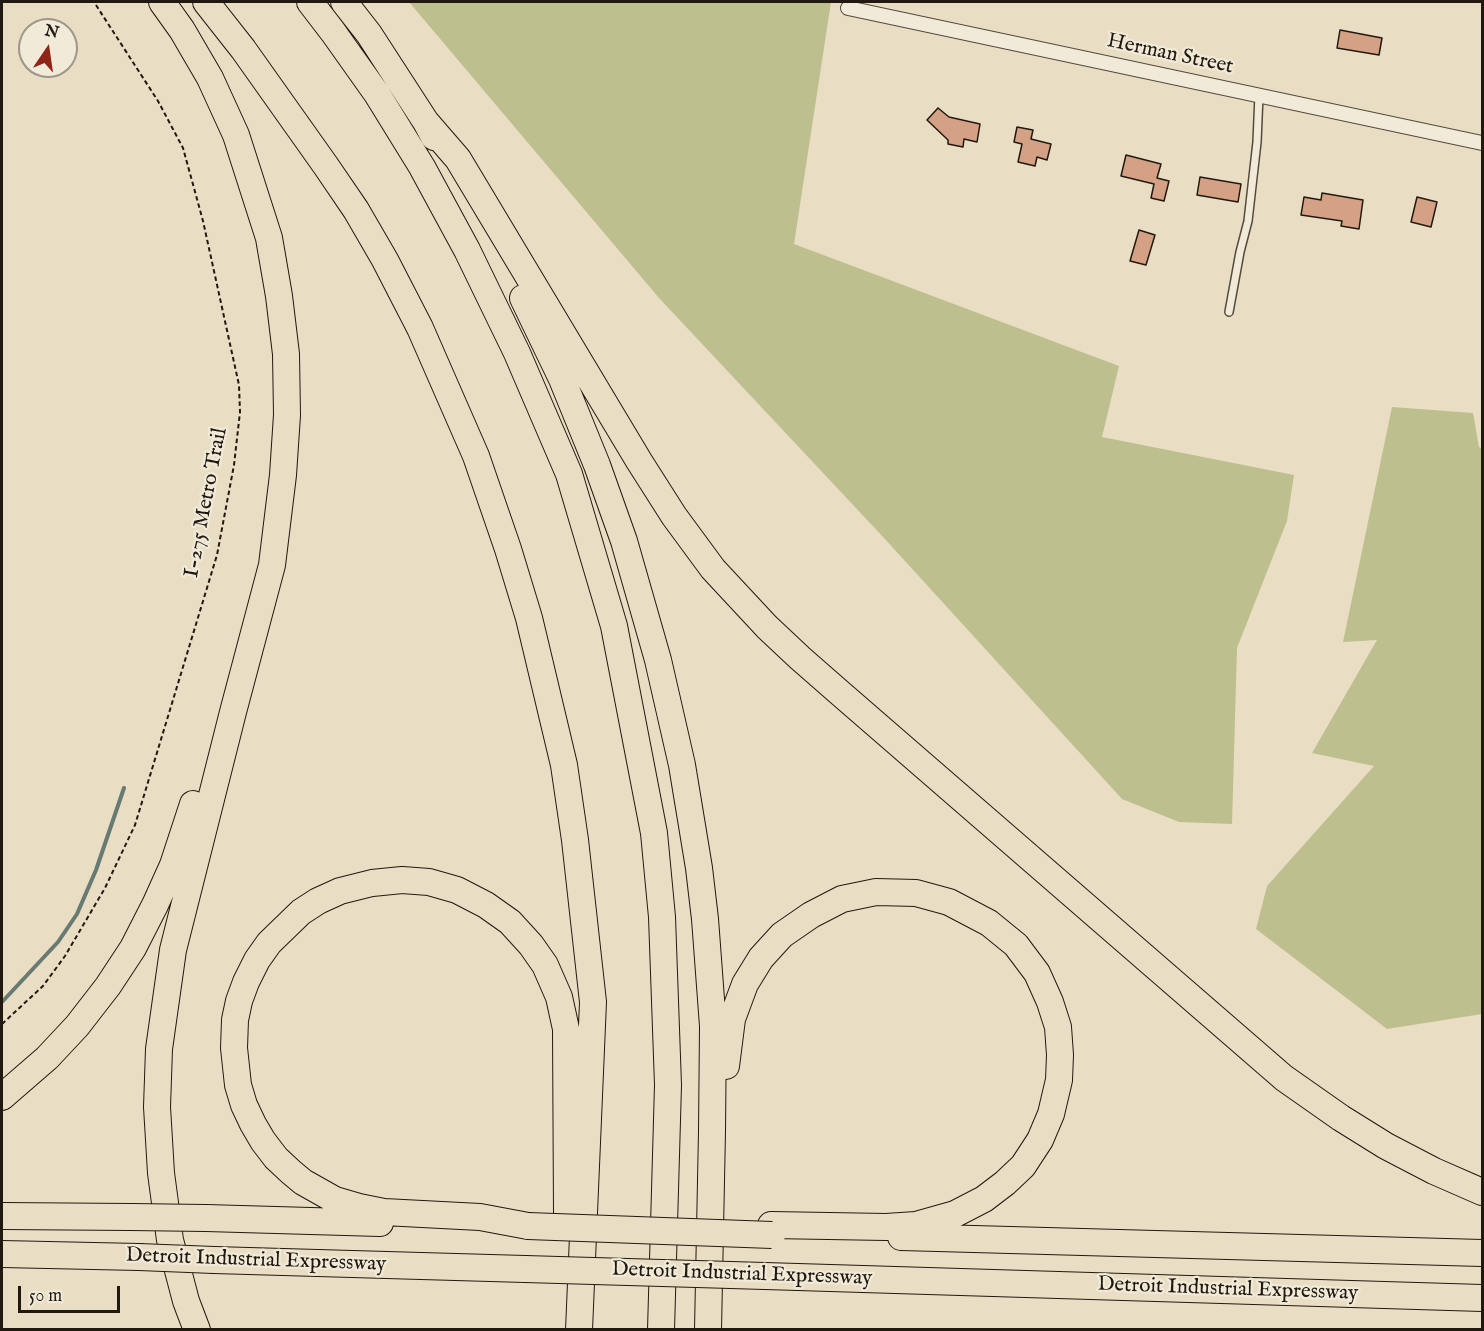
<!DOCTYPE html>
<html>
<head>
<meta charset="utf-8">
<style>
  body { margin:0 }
  #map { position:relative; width:1484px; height:1331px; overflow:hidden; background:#e9dec3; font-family:"IM FELL English",serif }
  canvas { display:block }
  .frame { position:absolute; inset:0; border:3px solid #211910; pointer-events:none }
  .north { position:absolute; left:18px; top:18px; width:60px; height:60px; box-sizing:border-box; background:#f1ead8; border:2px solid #9e9688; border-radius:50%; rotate:13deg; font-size:16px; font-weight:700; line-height:24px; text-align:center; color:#211910 }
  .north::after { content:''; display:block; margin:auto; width:21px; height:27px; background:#8f2418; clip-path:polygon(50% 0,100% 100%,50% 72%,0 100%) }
  .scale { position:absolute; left:18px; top:1286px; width:102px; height:27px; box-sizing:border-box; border:3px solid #211910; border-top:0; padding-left:8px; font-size:18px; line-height:21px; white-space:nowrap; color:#211910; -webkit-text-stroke:4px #f1ead8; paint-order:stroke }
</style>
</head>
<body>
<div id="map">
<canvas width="1484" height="1331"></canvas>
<div class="frame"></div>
<div class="north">N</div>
<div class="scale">50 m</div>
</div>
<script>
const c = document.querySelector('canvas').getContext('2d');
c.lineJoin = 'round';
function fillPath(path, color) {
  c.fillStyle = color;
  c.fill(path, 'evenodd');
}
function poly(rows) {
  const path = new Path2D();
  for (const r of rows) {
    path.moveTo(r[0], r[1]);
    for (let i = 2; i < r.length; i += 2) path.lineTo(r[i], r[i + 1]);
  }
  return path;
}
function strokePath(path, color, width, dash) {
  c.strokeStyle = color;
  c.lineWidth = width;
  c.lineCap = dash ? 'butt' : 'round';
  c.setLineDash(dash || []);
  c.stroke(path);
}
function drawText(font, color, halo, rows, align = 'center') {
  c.font = font + ' "IM FELL English",serif';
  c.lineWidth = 4.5;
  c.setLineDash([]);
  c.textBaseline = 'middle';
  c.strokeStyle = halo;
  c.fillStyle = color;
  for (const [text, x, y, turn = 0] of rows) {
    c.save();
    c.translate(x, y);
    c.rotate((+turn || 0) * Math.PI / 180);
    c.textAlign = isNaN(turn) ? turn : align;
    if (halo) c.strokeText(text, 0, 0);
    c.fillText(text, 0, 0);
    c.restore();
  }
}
fillPath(poly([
  [409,2,831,2,794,244,1119,366,1102,437,1294,475,1287,521,1237,648,1232,824,1179,822,1122,799,884,538,659,298],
  [1392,407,1473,413,1479,447,1482,449,1482,1014,1387,1029,1256,929,1267,886,1374,766,1312,753,1377,640,1343,642]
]), '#bebf8f');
strokePath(poly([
  [2,1002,58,942,77,914,96,870,124,788]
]), '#687b72', 4);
const building = poly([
  [1340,30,1382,38,1379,55,1337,48,1340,30],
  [938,108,949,117,980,124,977,142,964,139,963,147,948,144,948,140,927,120,938,108],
  [1017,127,1033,130,1031,139,1051,144,1047,160,1037,157,1035,166,1018,162,1022,144,1014,142,1017,127],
  [1126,155,1161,164,1157,178,1169,181,1164,201,1151,198,1154,184,1121,176,1126,155],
  [1200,177,1241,184,1238,202,1197,195,1200,177],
  [1322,193,1363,200,1359,229,1341,226,1342,221,1301,215,1304,197,1321,200,1322,193],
  [1417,197,1437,202,1431,227,1411,222,1417,197],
  [1139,230,1155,235,1146,265,1130,261,1139,230]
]);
fillPath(building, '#d5a185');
strokePath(building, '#211910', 1.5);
const lane = poly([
  [1229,312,1240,252,1248,221,1257,142,1259,95]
]);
const street = poly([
  [848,8,1482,143]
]);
const highway = poly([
  [162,2,182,30,210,78,236,135,269,238,279,296,286,354,287,415,283,475,272,565,233,712,173,950,159,1049,157,1107,161,1173,170,1240,186,1301,197,1330],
  [206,2,243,49,326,166,356,210,385,260,420,328,476,456,508,549,529,618,564,765,575,840,593,1002,579,1330],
  [310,2,333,32,377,94,422,167,467,250,517,353,569,474,614,626,654,833,662,917,668,1085,661,1330],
  [344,2,369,34,426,122,434,137],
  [426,122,458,159,639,461,674,516,713,569,767,627,800,658,840,693,1284,1078,1341,1118,1386,1146,1434,1171,1482,1192],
  [523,298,562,379,597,465,624,541,658,660,682,765,699,868,705,919,713,1026,712,1131,708,1330],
  [726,1066,732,1019,745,984,761,958,782,935,811,915,842,899,876,892,916,893,949,902,989,923,1016,945,1037,973,1050,1002,1058,1027,1060,1055,1059,1080,1051,1114,1040,1140,1023,1166,1005,1183,984,1199,955,1214,916,1225,886,1227,771,1225],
  [2,1097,47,1058,77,1026,108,986,133,948,155,905,173,865,193,804],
  [2,1216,131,1217],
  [206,1218,380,1223],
  [528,1226,480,1217,384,1212,359,1207,335,1200,303,1182,291,1172,276,1158,263,1141,253,1124,244,1105,238,1085,234,1048,235,1020,239,1001,246,982,257,960,269,943,301,912,318,901,340,891,372,883,402,880,429,882,457,890,486,905,510,922,531,945,545,965,559,997,566,1029,567,1214],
  [901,1237,1482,1253],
  [2,1254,139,1257],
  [214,1260,525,1269],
  [765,1276,1482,1298]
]);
strokePath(lane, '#534a3d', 10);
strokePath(street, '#534a3d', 16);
strokePath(highway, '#211910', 28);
strokePath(poly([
  [2,1024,43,986,65,956,105,888,135,825,217,555,234,465,240,412,239,385,203,221,183,148,158,101,94,2]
]), '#211910', 2, [4.5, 3]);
strokePath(lane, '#f1ead8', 7);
strokePath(street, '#f1ead8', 14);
strokePath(highway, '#e9dec3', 26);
const highwayBridge = poly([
  [131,1217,206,1218],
  [528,1226,772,1235],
  [139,1257,214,1260],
  [525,1269,765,1276]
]);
strokePath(highwayBridge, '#211910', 28, []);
strokePath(highwayBridge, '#e9dec3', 26);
drawText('21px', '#211910', '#f1ead8', [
  ["Herman Street",1170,55,12],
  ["I-275 Metro Trail",207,503,-79],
  ["Detroit Industrial Expressway",256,1261,2],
  ["Detroit Industrial Expressway",742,1275,2],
  ["Detroit Industrial Expressway",1228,1290,2]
]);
</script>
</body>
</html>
